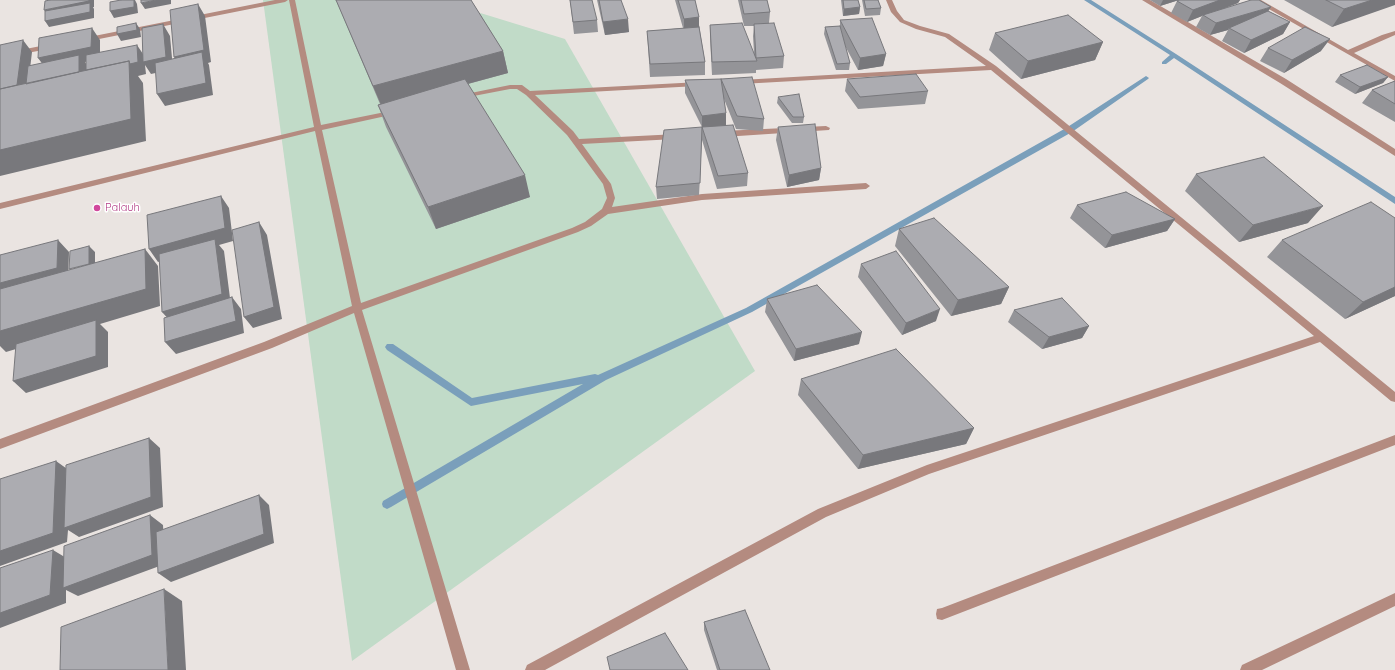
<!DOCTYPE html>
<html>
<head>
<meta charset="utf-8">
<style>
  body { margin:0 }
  canvas { display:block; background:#eae4e1 }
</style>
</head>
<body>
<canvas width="1395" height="670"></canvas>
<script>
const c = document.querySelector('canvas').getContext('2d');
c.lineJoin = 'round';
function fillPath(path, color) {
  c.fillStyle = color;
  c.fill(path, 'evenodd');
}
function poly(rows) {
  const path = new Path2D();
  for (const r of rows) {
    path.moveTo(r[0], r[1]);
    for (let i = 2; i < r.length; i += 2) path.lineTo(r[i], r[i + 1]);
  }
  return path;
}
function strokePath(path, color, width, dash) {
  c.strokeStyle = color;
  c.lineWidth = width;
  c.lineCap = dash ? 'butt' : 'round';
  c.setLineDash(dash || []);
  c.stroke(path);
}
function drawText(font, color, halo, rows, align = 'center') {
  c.font = font + ' Quicksand,sans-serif';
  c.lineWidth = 3;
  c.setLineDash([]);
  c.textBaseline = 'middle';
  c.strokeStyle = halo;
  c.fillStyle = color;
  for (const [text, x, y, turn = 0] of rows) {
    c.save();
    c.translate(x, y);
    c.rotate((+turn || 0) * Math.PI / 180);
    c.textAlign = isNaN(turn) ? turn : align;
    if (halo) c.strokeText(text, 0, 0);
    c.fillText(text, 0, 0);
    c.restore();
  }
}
fillPath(poly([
  [263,0,438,0,565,39,755,371,352,661]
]), '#c1dbc8');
fillPath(poly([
  [1084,0,1091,0,1176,54,1395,197,1395,204,1174,58,1166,64,1162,64,1162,62,1170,55,1084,0],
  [1146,76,1149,78,1148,79,1072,132,752,312,606,380,391,507,387,509,383,507,382,504,383,501,583,384,471,406,387,350,385,347,387,344,393,344,472,398,595,374,598,375,746,308,1066,128,1146,76]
]), '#7a9fbb');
fillPath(poly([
  [275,0,288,0,285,2,84,42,80,40,84,38,275,0],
  [289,0,295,0,321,125,395,110,399,112,395,114,322,130,361,303,572,228,585,222,602,209,607,198,603,184,567,135,526,95,517,89,510,89,458,99,458,95,461,95,510,85,522,85,530,91,700,82,701,84,697,86,535,95,573,131,579,139,678,134,678,138,675,139,582,144,611,184,615,198,612,207,702,194,866,183,870,186,866,189,702,200,608,214,591,226,578,232,362,310,470,670,456,670,354,313,272,348,0,449,0,439,264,342,352,306,315,131,0,209,0,203,314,127,289,0],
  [886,0,892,0,897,11,904,20,920,26,949,34,996,66,1395,392,1395,402,1391,401,1320,342,929,474,826,517,545,670,525,670,527,665,818,509,927,465,1314,336,991,70,741,84,737,82,741,80,986,66,945,37,916,29,900,22,891,12,886,0],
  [1142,0,1150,0,1286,79,1395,149,1395,156,1280,83,1142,0],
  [1253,0,1261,0,1348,50,1382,35,1395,31,1395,35,1354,53,1395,76,1395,81,1253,0],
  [51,44,54,44,54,48,0,58,0,54,51,44],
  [826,126,830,128,829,130,723,137,719,134,723,131,826,126],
  [1395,435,1395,445,942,620,937,619,936,614,937,609,942,608,1395,435],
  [1395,593,1395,606,1262,670,1240,670,1242,665,1395,593]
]), '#b48b80');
fillPath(poly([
  [336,0,471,0,503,51,508,73,468,84,530,197,436,229,386,127,378,105,380,104],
  [570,0,597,20,598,32,574,34],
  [597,0,621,0,629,32,605,35],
  [675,0,695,0,705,62,705,75,650,77,647,31,683,28],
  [738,0,767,0,770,12,769,23,784,56,783,68,756,70,756,73,712,75,710,38,710,25,754,53,753,36,754,26,744,26],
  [841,0,858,0,860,7,859,14,843,16],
  [862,0,878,0,881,8,880,15,865,16],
  [1150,0,1179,0,1160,6],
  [1179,0,1240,0,1238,3,1225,8,1268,11,1290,22,1283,34,1244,53,1222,41,1228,30,1210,35,1196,27,1202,16,1187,22,1171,13,1177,1],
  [1284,0,1395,0,1332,27],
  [840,20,886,54,883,66,858,70,844,44,850,63,849,70,836,70,824,34,825,27,840,26],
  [995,33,1103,42,1095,60,1021,79,989,50],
  [1268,48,1321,51,1284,73,1260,61],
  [1340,75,1388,77,1383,83,1355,94,1335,82],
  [721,79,764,119,763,131,736,129,724,99,726,126,748,173,747,186,717,189,702,140,699,195,657,199,656,187,702,127,685,93,685,80],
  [847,79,928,91,925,104,858,109,845,91],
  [1395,81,1395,122,1362,103,1372,90],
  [778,97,804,117,803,123,792,123,777,103],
  [778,127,821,168,819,180,787,187,776,140],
  [1196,174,1308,223,1239,242,1185,191],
  [1077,205,1175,219,1167,231,1105,248,1070,218],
  [1395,218,1395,296,1345,319,1267,257,1282,240],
  [899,229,1009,287,1001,304,951,316,895,246],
  [861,264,936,321,902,335,858,277],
  [767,300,859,344,794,361,765,312],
  [1014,310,1089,326,1082,338,1042,349,1008,322],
  [801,379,974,428,966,444,858,469,798,395],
  [704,622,770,670,717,670,704,630]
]), '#949498');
fillPath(poly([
  [89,0,94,0,94,7,93,7,94,9,94,18,49,27,45,21,49,16,44,10],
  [134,0,135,0,137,4,138,13,114,18,110,11],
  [156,0,171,0,171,4,145,9,141,3],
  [1163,0,1179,0,1160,6],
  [1220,0,1240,0,1238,3,1204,16,1203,15,1202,16,1187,22,1193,10],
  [1372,0,1395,0,1395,5,1332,27,1344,9],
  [198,4,205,16,211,62,208,63,209,65,213,95,165,106,157,94,181,69,174,57],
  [860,7,859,14,843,16,844,9],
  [1271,7,1263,19,1229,28,1228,30,1210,35,1216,23],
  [699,17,699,29,684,31,684,19],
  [628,19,629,32,605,35,603,22],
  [1290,22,1283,34,1244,53,1251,40],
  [136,23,140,29,141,37,121,41,117,34],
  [163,24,170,36,173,69,151,74,145,65,146,74,138,76,143,83,146,141,0,176,0,150,23,40,32,52,28,86,47,70,38,58,92,28,100,40,100,59,85,62,88,67,129,61,137,45,145,57],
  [1330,39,1321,51,1284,73,1292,60],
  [1103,42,1095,60,1021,79,1028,61],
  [503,51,508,73,382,107,373,86],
  [886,54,883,66,858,70,860,58],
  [1388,77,1383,83,1355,94,1360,87],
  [726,113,726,126,702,129,702,116],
  [821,168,819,180,787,187,789,175],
  [525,175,530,197,436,229,428,207],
  [221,196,229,208,233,241,219,245,224,251,231,306,172,323,162,312,216,245,158,262,149,249],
  [1323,206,1308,223,1239,242,1253,225],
  [1175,219,1167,231,1105,248,1112,235],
  [259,222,267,235,282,319,253,328,244,317],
  [58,240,69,252,68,280,0,299,0,283],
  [89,246,95,252,95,276,89,270],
  [145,249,158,266,160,306,100,324,108,332,108,367,26,393,13,381,96,325,6,352,0,346,0,331],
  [1009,287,1001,304,951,316,958,300],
  [1395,287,1395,296,1345,319,1363,302],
  [232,297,241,309,244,333,176,354,165,342],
  [940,309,936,321,902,335,906,323],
  [1089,326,1082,338,1042,349,1049,337],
  [862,332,859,344,794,361,796,349],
  [974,428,966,444,858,469,863,455],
  [149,438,160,448,163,507,79,537,68,530,67,542,0,566,0,551,56,461,70,471],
  [259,495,269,505,274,543,171,582,158,573],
  [150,515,163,525,165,564,78,596,66,590,66,603,0,628,0,613,53,550,68,559],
  [164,589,182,601,186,670,168,670]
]), '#78787c');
const building = poly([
  [50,0,89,0,89,1,44,10,45,1,50,0],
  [121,0,134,0,134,7,110,11,110,2,121,0],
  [141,0,156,0,141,3,141,0],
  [336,0,471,0,503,51,373,86,336,0],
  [570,0,592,0,597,20,573,22,570,0],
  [599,0,621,0,628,19,603,22,599,0],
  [678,0,695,0,699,17,684,19,678,0],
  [741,0,767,0,770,12,744,14,741,0],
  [843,0,858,0,860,7,844,9,843,0],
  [864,0,878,0,881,8,866,9,864,0],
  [1179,0,1220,0,1193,10,1177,1,1179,0],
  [1251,0,1259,0,1271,7,1216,23,1203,15,1251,0],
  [1326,0,1372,0,1344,9,1326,0],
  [90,3,90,12,45,21,45,11,90,3],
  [198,4,204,50,174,57,170,10,198,4],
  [1268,11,1290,22,1251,40,1229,28,1268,11],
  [1068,15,1103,42,1028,61,995,33,1068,15],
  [872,18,886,54,860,58,840,20,872,18],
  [136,23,137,30,117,34,117,27,136,23],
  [742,23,757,61,712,62,710,25,742,23],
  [774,23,784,56,756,58,754,24,774,23],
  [163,24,166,57,143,62,142,28,163,24],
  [840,26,850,63,837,64,825,27,840,26],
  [699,27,705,62,650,64,647,31,699,27],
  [1305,27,1330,39,1292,60,1268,48,1305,27],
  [92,28,91,47,38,58,39,38,92,28],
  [23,40,17,85,0,89,0,45,23,40],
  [137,45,138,62,130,64,129,61,86,70,86,55,137,45],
  [202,52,206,83,157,94,155,63,202,52],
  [79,55,79,72,26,84,28,66,79,55],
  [129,61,131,119,0,150,0,89,129,61],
  [1367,65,1388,77,1360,87,1340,75,1367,65],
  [916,74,928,91,860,97,847,79,916,74],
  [752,77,764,119,737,116,721,79,752,77],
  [465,79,525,175,428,207,378,105,465,79],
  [721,79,726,113,702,116,685,80,721,79],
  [1395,81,1395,104,1372,90,1395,81],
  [799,94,804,117,793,117,778,97,799,94],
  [815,124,821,168,789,175,778,127,815,124],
  [733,125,748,173,718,176,702,127,733,125],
  [702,127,700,183,656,187,664,130,702,127],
  [1264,157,1323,206,1253,225,1196,174,1264,157],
  [1126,192,1175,219,1112,235,1077,205,1126,192],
  [221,196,225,228,149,249,147,215,221,196],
  [1371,202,1395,218,1395,287,1363,302,1282,240,1371,202],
  [934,218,1009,287,958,300,899,229,934,218],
  [259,222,274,307,244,317,232,230,259,222],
  [215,239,222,294,162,312,159,254,215,239],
  [58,240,57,268,0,283,0,255,58,240],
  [89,246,89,264,69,269,70,251,89,246],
  [145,249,146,289,0,331,0,289,145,249],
  [896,251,940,309,906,323,861,264,896,251],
  [817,285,862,332,796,349,767,299,817,285],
  [232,297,236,321,165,342,164,318,232,297],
  [1062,298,1089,326,1049,337,1014,310,1062,298],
  [96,320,96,356,13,381,16,344,96,320],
  [896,349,974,428,863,455,801,379,896,349],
  [149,438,151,497,64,528,66,465,149,438],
  [56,461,53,533,0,551,0,479,56,461],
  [259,495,264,534,158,573,156,532,259,495],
  [150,515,152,555,63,588,64,546,150,515],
  [53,550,50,595,0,613,0,568,53,550],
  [164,589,168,670,60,670,61,627,164,589],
  [745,610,770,670,720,670,704,622,745,610],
  [665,633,688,670,610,670,607,657,665,633]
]);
fillPath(building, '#acacb1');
strokePath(building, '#78787c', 1);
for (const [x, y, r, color] of [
  [97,208,4,"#d1479c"]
]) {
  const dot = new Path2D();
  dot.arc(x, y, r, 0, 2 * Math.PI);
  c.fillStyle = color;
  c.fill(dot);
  strokePath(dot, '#fff', 1.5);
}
drawText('11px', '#b23c85', '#fff', [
  ["Palauh",105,208]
], 'left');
</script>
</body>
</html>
